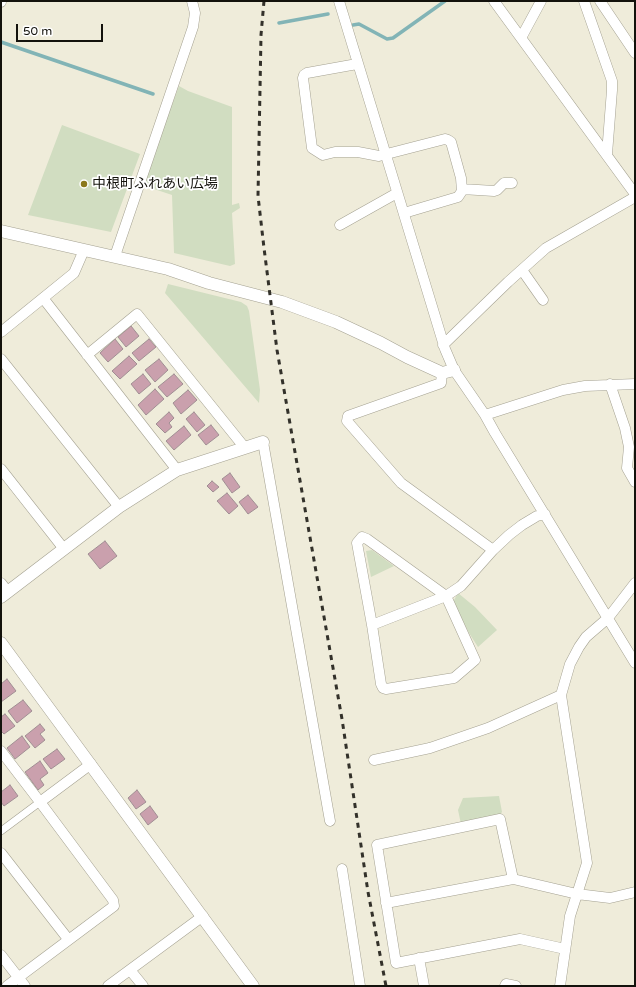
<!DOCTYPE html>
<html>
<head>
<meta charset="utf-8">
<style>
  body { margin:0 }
  #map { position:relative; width:636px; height:987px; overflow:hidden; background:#efecda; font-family:"Varela Round",sans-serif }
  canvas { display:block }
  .frame { position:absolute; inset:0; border:2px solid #13120c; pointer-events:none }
  .scale { position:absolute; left:16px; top:24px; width:87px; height:18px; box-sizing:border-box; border:2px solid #13120c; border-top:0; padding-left:5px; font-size:12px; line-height:14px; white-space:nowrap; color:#13120c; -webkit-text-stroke:3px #fff; paint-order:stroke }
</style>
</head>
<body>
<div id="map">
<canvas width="636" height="987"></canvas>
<div class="frame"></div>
<div class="scale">50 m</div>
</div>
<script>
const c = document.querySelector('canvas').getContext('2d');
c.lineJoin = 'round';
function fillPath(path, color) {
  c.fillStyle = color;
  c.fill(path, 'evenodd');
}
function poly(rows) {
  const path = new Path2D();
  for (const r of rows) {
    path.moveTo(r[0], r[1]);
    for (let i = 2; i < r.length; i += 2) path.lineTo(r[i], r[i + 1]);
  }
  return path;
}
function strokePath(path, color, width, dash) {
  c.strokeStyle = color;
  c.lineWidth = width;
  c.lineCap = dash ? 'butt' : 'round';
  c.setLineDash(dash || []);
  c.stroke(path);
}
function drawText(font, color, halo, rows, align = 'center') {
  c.font = font + ' "Varela Round","Noto Sans JP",sans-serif';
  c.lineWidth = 3.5;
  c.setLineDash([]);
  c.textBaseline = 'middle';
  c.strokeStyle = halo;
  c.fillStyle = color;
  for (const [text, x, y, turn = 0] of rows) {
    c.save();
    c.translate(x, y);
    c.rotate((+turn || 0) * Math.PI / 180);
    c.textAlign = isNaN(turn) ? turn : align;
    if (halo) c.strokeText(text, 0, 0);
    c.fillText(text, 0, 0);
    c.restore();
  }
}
fillPath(poly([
  [179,86,188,91,232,107,232,205,239,203,240,208,232,213,235,264,230,266,174,253,172,195,142,185],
  [62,125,140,154,111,232,28,215],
  [168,284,241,302,247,306,249,311,260,390,259,403,165,293],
  [372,550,394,566,371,577,366,551],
  [458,593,475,607,497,630,478,647,469,633,453,602],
  [499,796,502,812,498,817,461,824,458,810,463,798]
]), '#d1ddc1');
strokePath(poly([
  [279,23,328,14],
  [353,25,359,24,387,39,393,38,445,1],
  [1,42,153,94]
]), '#82b4b6', 3.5);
const building = poly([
  [131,326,139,336,126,347,118,337,131,326],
  [115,339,123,349,108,362,100,353,115,339],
  [149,339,156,347,139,361,132,353,149,339],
  [129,356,137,364,120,379,112,371,129,356],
  [159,359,168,370,155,382,145,370,159,359],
  [143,374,151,384,139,394,131,384,143,374],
  [174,374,183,384,167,397,158,387,174,374],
  [155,389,164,399,146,415,138,405,155,389],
  [188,390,197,400,181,414,173,403,188,390],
  [169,412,174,418,169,423,172,427,165,433,156,424,169,412],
  [194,412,205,425,197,432,186,419,194,412],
  [211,425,219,435,206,445,198,435,211,425],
  [184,426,191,435,174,450,166,441,184,426],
  [230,473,240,487,232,493,222,479,230,473],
  [212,481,219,487,213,492,207,486,212,481],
  [227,493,238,506,229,514,217,501,227,493],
  [248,495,258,507,248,514,239,502,248,495],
  [105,541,117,556,100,569,88,554,105,541],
  [7,679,16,691,1,702,1,684,7,679],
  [23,700,32,711,17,723,8,711,23,700],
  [5,714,15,726,4,734,1,731,1,717,5,714],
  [40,724,45,730,40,734,45,740,35,748,25,736,40,724],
  [22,736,30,747,15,759,7,748,22,736],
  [57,749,65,759,51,769,43,759,57,749],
  [40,761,48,773,40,779,44,785,38,790,25,772,40,761],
  [10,785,18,796,4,806,1,802,1,792,10,785],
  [137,790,146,802,136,809,128,798,137,790],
  [150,806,158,817,148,825,140,814,150,806]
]);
fillPath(building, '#caa0ad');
strokePath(building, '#a08e93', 1);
const pedestrian = poly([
  [1,831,40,802]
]);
const minor = poly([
  [339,1,445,349,454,370,485,415,495,433,635,663],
  [494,1,635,194],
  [584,1,612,81,612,90,607,154],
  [600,1,635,53],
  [1,2,1,1],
  [521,38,541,1],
  [357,64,307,73,304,75,303,78,312,148,323,155,335,152,358,152,379,156,445,139,448,140,451,142,461,178,462,191,458,197,404,213],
  [462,189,494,191,497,190,504,183,512,183],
  [340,225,397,193],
  [115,256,193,27,195,13,192,1],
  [522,270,543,300],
  [43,298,177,470],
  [1,332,74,273,84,250],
  [443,345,508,282,546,248,635,197],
  [87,355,137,314,245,448],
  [1,359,119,507],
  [442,373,441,383,348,416,347,421,401,483,493,550],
  [610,384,625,428,629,447,627,468,635,482],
  [485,415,563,390,585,386,635,384],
  [263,442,330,821],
  [1,469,64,549],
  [362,537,367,539,446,596,475,660,454,678,386,689,383,688,381,684,372,625,357,543,362,537],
  [1,583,8,592],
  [372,625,446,596,461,586,493,550,509,535,522,525,537,516,545,514],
  [1,751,40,802],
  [374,760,430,748,488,728,561,695],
  [1,853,68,939],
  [342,869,360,986],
  [513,879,500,819,377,845,396,963,520,939,565,949],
  [386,903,513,879,577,894,610,898,635,892],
  [1,955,25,986],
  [419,958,424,986],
  [130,970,143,986],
  [7,986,114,906,113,900,40,802,91,764],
  [108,986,203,916],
  [505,986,506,984,516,986],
  [560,986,570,916,587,863,561,695,570,664,579,647,586,637,608,618,635,583]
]);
const tertiary = poly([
  [1,231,168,269,209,283,282,302,336,322,381,343,407,357,442,373,454,370],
  [1,597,119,507,177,470,263,442],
  [1,643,253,986]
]);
strokePath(pedestrian, '#a4a191', 8);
strokePath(minor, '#a4a191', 11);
strokePath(tertiary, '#a4a191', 13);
strokePath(pedestrian, '#fff', 7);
strokePath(minor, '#fff', 10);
strokePath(tertiary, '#fff', 12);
strokePath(poly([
  [264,1,261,35,258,196,264,248,277,350,342,719,368,892,386,986]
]), '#33312a', 3, [5, 5]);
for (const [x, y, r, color] of [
  [84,184,4,"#8b781c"]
]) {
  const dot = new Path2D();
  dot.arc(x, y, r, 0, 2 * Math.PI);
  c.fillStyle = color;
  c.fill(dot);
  strokePath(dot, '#fff', 1.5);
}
drawText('14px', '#13120c', '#fff', [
  ["中根町ふれあい広場",92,184]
], 'left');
</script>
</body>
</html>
